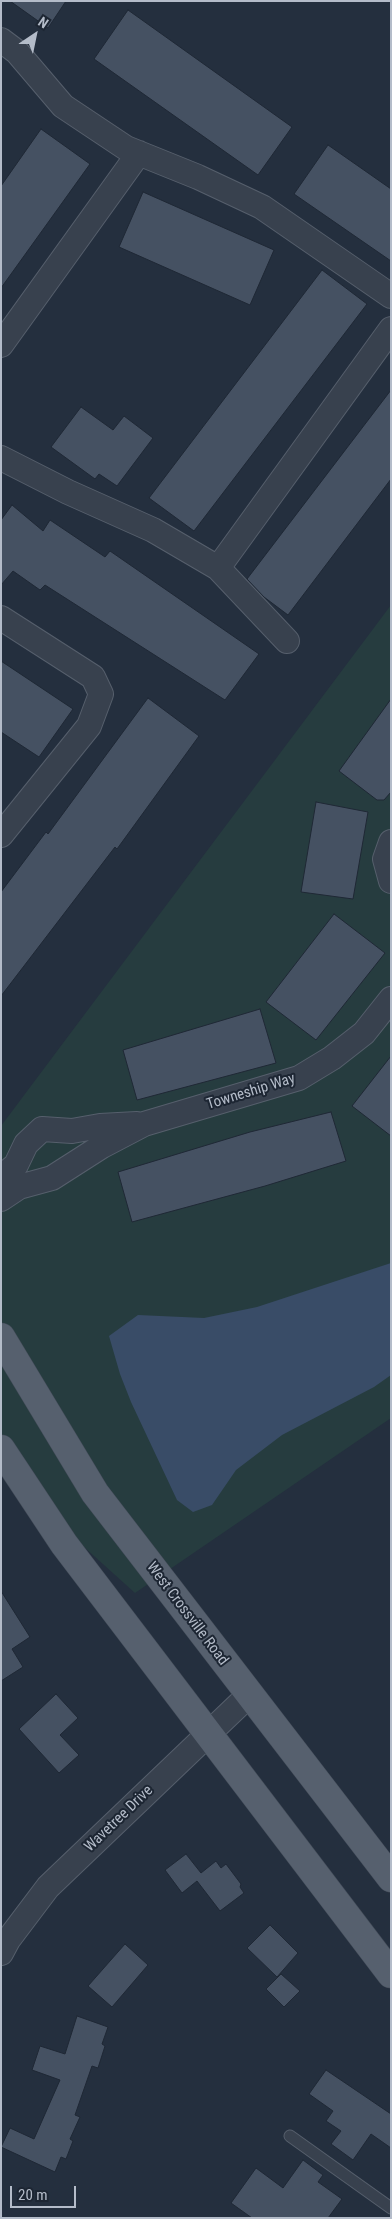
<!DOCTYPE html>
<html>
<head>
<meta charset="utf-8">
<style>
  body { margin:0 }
  #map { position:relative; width:392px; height:2219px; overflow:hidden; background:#242f3e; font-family:"Roboto Condensed",sans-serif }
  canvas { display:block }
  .frame { position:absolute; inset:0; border:2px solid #b4bcc9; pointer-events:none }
  .north { position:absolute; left:10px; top:10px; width:50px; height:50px; -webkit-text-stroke:4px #1d2633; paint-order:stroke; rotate:34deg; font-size:14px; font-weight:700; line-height:20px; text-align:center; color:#b4bcc9 }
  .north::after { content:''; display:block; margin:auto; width:18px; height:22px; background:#b4bcc9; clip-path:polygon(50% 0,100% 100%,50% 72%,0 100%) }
  .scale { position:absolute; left:10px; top:2186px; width:66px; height:22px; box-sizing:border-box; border:2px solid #b4bcc9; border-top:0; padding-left:6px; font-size:15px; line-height:18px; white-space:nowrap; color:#b4bcc9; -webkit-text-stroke:4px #1d2633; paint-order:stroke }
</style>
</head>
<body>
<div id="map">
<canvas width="392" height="2219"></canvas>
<div class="frame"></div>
<div class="north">N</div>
<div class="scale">20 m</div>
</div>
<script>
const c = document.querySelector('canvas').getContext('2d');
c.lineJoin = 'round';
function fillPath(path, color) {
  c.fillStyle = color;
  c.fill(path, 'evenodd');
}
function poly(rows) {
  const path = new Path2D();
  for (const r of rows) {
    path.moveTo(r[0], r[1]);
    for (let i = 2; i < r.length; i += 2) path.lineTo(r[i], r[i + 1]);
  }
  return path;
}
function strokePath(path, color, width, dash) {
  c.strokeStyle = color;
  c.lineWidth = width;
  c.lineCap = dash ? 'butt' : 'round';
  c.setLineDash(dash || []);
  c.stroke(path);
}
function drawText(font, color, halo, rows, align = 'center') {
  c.font = font + ' "Roboto Condensed",sans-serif';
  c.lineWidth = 4;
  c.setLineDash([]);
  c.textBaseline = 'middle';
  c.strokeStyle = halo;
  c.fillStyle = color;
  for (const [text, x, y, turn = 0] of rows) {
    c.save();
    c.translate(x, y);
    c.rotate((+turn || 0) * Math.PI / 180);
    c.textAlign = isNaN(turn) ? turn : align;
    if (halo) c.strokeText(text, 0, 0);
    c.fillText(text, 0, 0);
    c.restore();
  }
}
fillPath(poly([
  [391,605,391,1418,135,1593,1,1472,1,1126]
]), '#263c3f');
fillPath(poly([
  [391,1263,391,1375,374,1387,282,1435,236,1470,212,1505,193,1512,177,1500,131,1402,120,1374,109,1336,138,1315,204,1318,257,1307]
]), '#394c67');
const building = poly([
  [10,1,66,1,48,28,10,1],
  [128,10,292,127,258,175,94,59,128,10],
  [41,129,90,164,1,288,1,186,41,129],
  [328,145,391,189,391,261,294,194,328,145],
  [143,192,274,250,250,305,119,247,143,192],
  [322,270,367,304,194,531,149,498,322,270],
  [391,390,391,479,288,615,264,597,247,579,391,390],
  [81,407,113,430,124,416,153,438,117,486,99,474,95,479,51,447,81,407],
  [12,505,43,531,50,520,105,557,110,551,259,654,225,700,45,585,40,590,13,571,1,585,1,520,12,505],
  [1,661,73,709,39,757,1,732,1,661],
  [148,698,199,736,117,849,115,847,1,996,1,892,46,832,48,834,148,698],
  [391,699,391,792,384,800,377,800,339,771,391,699],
  [316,802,368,812,353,899,301,892,316,802],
  [334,914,385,953,316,1040,266,1002,334,914],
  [260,1009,276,1063,137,1100,123,1050,260,1009],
  [391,1056,391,1136,352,1106,391,1056],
  [331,1112,346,1161,265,1186,132,1222,118,1172,250,1132,331,1112],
  [1,1591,30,1637,12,1649,23,1667,1,1681,1,1591],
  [56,1694,78,1718,60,1735,79,1755,59,1773,19,1729,56,1694],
  [186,1854,201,1873,216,1861,221,1868,226,1864,241,1884,240,1887,244,1893,220,1911,197,1881,182,1893,165,1870,186,1854],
  [270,1925,298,1953,277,1977,247,1948,270,1925],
  [125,1944,148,1965,112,2007,88,1986,125,1944],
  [281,1974,300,1991,284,2007,266,1989,281,1974],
  [77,2016,108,2027,102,2044,105,2046,98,2068,92,2066,75,2115,80,2117,70,2139,73,2141,66,2159,61,2157,55,2172,1,2147,10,2128,34,2139,60,2080,32,2070,40,2046,65,2054,77,2016],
  [326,2070,391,2114,391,2148,371,2134,353,2160,331,2144,341,2131,326,2121,333,2111,309,2094,326,2070],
  [303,2160,323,2175,318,2182,342,2199,328,2218,252,2218,231,2203,256,2168,283,2188,303,2160]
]);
fillPath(building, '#455162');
strokePath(building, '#1f2835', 1);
const service = poly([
  [290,2136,391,2208]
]);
const minor = poly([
  [1,40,17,52,63,106,126,148,198,177,262,207,391,296],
  [1,345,139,153],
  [1,458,68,492,153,530,218,568,287,641],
  [218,568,391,329],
  [1,618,93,677,101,694,89,726,1,835],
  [391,842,385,859,391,881],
  [1,1177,16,1165,26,1144,42,1129,72,1131,100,1126,137,1124],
  [1,1199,19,1187,52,1178,102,1146,144,1124,299,1078,332,1058,364,1033,391,999],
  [1,1953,8,1940,48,1887,249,1695]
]);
const primary = poly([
  [1,1337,95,1493,391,1878],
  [1,1449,64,1544,391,1974]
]);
strokePath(service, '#565f6c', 13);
strokePath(minor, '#565f6c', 26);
strokePath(primary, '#414a57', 29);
strokePath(service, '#38414e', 11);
strokePath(minor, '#38414e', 24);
strokePath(primary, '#56606e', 28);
drawText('15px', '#b4bcc9', '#1d2633', [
  ["Towneship Way",251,1092,-17],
  ["West Crossville Road",187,1614,53],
  ["Wavetree Drive",119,1819,-44]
]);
</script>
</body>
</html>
